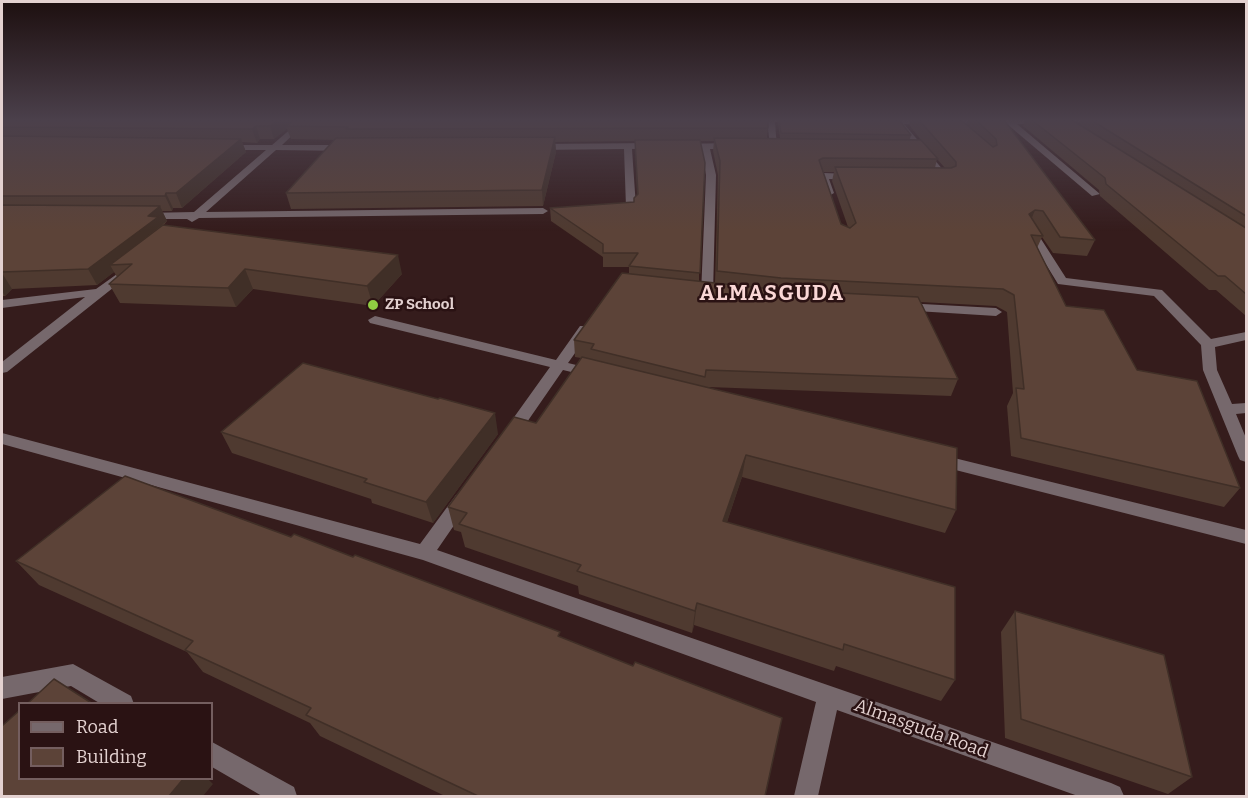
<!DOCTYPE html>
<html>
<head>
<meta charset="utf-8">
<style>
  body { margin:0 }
  #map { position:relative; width:1248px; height:798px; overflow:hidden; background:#351c1c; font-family:Bitter,serif }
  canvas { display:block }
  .frame { position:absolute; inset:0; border:3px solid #e3d1d0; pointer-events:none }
  .legend { position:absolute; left:18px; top:702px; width:195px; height:78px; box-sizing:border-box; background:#2a1213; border:2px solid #745e5f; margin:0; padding:8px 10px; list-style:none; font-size:18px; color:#e3d1d0 }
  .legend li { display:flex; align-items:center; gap:12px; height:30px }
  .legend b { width:30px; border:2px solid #745e5f }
</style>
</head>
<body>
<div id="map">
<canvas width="1248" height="798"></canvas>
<div class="frame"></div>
<ul class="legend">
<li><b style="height:8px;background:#76686c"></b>Road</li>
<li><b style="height:16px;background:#5c4338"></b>Building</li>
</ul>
</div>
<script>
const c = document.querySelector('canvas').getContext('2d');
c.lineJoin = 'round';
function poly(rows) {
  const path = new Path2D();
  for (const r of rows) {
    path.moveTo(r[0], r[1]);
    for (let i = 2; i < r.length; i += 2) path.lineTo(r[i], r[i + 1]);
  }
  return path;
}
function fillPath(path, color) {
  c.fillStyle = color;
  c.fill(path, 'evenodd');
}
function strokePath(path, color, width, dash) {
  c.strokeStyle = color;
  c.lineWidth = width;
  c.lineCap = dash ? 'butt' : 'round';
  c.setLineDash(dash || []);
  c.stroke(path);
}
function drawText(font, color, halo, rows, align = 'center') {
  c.font = font + ' Bitter,serif';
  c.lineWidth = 5;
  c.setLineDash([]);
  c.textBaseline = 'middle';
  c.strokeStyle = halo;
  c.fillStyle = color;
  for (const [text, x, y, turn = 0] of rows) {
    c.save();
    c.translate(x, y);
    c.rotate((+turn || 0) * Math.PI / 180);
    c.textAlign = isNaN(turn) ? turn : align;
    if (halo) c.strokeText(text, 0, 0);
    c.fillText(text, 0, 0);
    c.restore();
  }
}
fillPath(poly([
  [301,120,309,120,282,145,348,145,352,148,348,151,276,150,206,212,543,208,548,211,543,214,199,218,192,222,187,219,144,219,139,216,144,213,194,212,266,150,225,150,222,149,222,145,272,145,301,120],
  [767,120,793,120,789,122,775,122,777,148,770,146,767,120],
  [878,120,1109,120,1105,122,1017,124,1100,194,1092,196,1007,124,904,124,950,178,945,181,934,180,934,176,938,175,896,124,881,123,878,120],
  [654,143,657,144,657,148,632,149,636,207,631,210,626,207,624,149,537,150,533,147,537,144,654,143],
  [678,144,732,143,736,146,732,149,710,149,716,175,713,294,707,298,701,294,706,175,701,149,681,149,678,148,678,144],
  [823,173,853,174,858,177,853,180,829,179,834,193,829,196,824,193,818,176,823,173],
  [1030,227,1034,228,1066,278,1162,290,1211,339,1246,332,1246,340,1215,347,1217,370,1232,404,1246,403,1246,413,1236,414,1246,438,1246,462,1240,460,1238,456,1203,370,1201,345,1154,296,1058,284,1025,230,1030,227],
  [124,269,130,273,128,276,7,372,2,373,2,362,85,297,2,308,2,300,96,289,124,269],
  [904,303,996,308,1002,312,996,316,900,310,898,307,904,303],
  [375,316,556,360,580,326,590,326,592,329,568,363,597,370,599,373,592,377,563,370,516,438,510,440,504,438,502,434,550,367,370,323,368,320,375,316],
  [2,433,420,544,456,495,462,493,468,495,471,500,468,505,437,550,1111,783,1120,787,1124,796,1078,796,837,710,818,796,794,796,816,702,423,560,2,444,2,433],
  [938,454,1246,530,1246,544,932,464,930,460,932,456,938,454],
  [73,664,131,696,134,704,101,704,71,686,2,699,2,677,73,664],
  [212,742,294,787,297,796,262,796,212,767,212,742]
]), '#76686c');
fillPath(poly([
  [2,120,768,128,767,138,780,138,778,124,778,120,899,120,911,135,910,139,921,140,909,125,910,120,961,120,966,124,968,120,1004,120,1095,240,1087,256,1053,253,1042,237,1037,248,1066,306,1137,370,1240,488,1224,507,1011,456,1007,406,1013,393,1007,312,996,306,920,302,958,379,951,396,708,387,956,510,945,533,742,477,727,522,955,680,941,701,836,666,834,671,694,625,692,633,579,594,578,586,465,547,461,532,454,530,448,507,536,423,581,358,575,357,574,340,629,274,629,267,603,267,603,257,551,221,550,208,634,202,637,195,635,141,555,142,556,152,543,206,291,209,286,193,335,140,291,139,287,129,274,139,260,139,257,143,242,142,246,152,182,208,173,208,172,211,162,211,167,221,163,226,402,274,373,306,253,289,236,307,120,303,109,284,117,277,114,272,97,285,12,289,5,296,2,296],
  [700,141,714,141,713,151,718,175,715,283,699,282],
  [937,159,945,168,935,168],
  [823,172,834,172,832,181,848,227,841,224],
  [1025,120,1072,120,1079,124,1081,120,1246,120,1246,316,1216,290,1209,290,1100,196,1099,190,1023,126],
  [221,432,498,434,433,523,372,503,371,499,232,453],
  [16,561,560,637,765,796,445,796,320,736,310,723,203,672,187,652,39,585],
  [1015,611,1192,777,1168,794,1005,738,1001,632]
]), '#4f3a30');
fillPath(poly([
  [278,120,298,120,286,126,287,129,274,139,270,126],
  [256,126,260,139,257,143,252,129],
  [555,137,556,152,543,206,542,190],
  [241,139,246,152,182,208,176,193],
  [166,193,173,208,172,211,165,196],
  [160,206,167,221,110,265,114,272,97,285,88,269],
  [1035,210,1029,225,1029,214],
  [398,255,402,274,373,306,367,286],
  [245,269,253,289,236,307,228,288],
  [2,273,12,289,5,296,2,291],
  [495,413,498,434,433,523,426,502],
  [746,455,742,477,720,543,723,521],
  [697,603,694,625,692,633,695,611],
  [184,778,207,778,213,784,203,796,169,796]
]), '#402f27');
const building = poly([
  [2,120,278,120,270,126,256,126,252,129,2,127,2,120],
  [294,120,768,120,768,128,346,129,348,127,286,126,294,120],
  [779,120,899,120,911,135,781,133,779,120],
  [919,120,961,120,993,147,997,145,996,139,976,120,1004,120,1095,240,1060,237,1043,211,1035,210,1029,214,1043,236,1031,235,1066,306,1104,310,1137,370,1197,381,1240,488,1021,438,1016,388,1024,389,1014,295,1003,289,781,278,717,271,720,161,714,138,921,140,938,159,823,158,819,160,841,224,850,228,856,223,835,167,951,168,956,166,956,162,919,120],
  [1032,120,1072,120,1246,228,1246,294,1225,276,1218,276,1106,184,1105,178,1032,120],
  [1091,120,1246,120,1246,216,1091,120],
  [2,136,241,139,176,193,166,193,165,196,2,196,2,136],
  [555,137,542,190,286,193,336,138,555,137],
  [635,140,700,140,705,163,700,273,629,266,638,253,603,253,603,244,550,208,634,202,634,198,638,194,635,140],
  [2,205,160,206,148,216,158,217,88,269,2,272,2,205],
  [163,225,398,255,367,286,245,269,228,288,109,284,132,264,110,265,163,225],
  [622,273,781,290,918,297,958,379,706,370,705,377,591,349,594,344,574,340,622,273],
  [582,357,957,448,956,510,746,455,723,521,955,587,955,680,844,644,843,650,697,603,695,611,577,571,581,565,459,524,467,513,448,507,514,417,536,423,582,357],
  [303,363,438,399,440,398,495,413,426,502,364,482,367,479,221,432,303,363],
  [125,476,291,537,294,534,353,557,355,555,560,632,558,636,633,666,635,662,782,718,765,796,478,796,306,715,311,708,185,650,193,641,16,561,125,476],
  [1015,611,1164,655,1192,777,1021,719,1015,611],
  [54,679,93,704,27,704,54,679],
  [20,710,20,778,184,778,169,796,2,796,2,726,20,710]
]);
fillPath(building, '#5c4338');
strokePath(building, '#402f27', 1.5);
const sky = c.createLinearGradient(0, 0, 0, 231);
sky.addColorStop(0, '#1d0f0f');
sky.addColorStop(0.52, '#4b404b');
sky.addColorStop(1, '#4b404b00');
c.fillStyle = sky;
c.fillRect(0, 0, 1248, 231);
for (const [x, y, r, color] of [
  [373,305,6,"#8fcd42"]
]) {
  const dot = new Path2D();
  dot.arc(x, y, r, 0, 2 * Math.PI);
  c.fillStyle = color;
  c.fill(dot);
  strokePath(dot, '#2a1213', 2);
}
drawText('bold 15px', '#e3d1d0', '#2a1213', [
  ["ZP School",385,305]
], 'left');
drawText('18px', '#e3d1d0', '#2a1213', [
  ["Almasguda Road",921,729,20]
]);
c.letterSpacing = '1.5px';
drawText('bold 21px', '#fad7d6', '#2a1213', [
  ["ALMASGUDA",772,294]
]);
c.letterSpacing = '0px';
</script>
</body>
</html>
